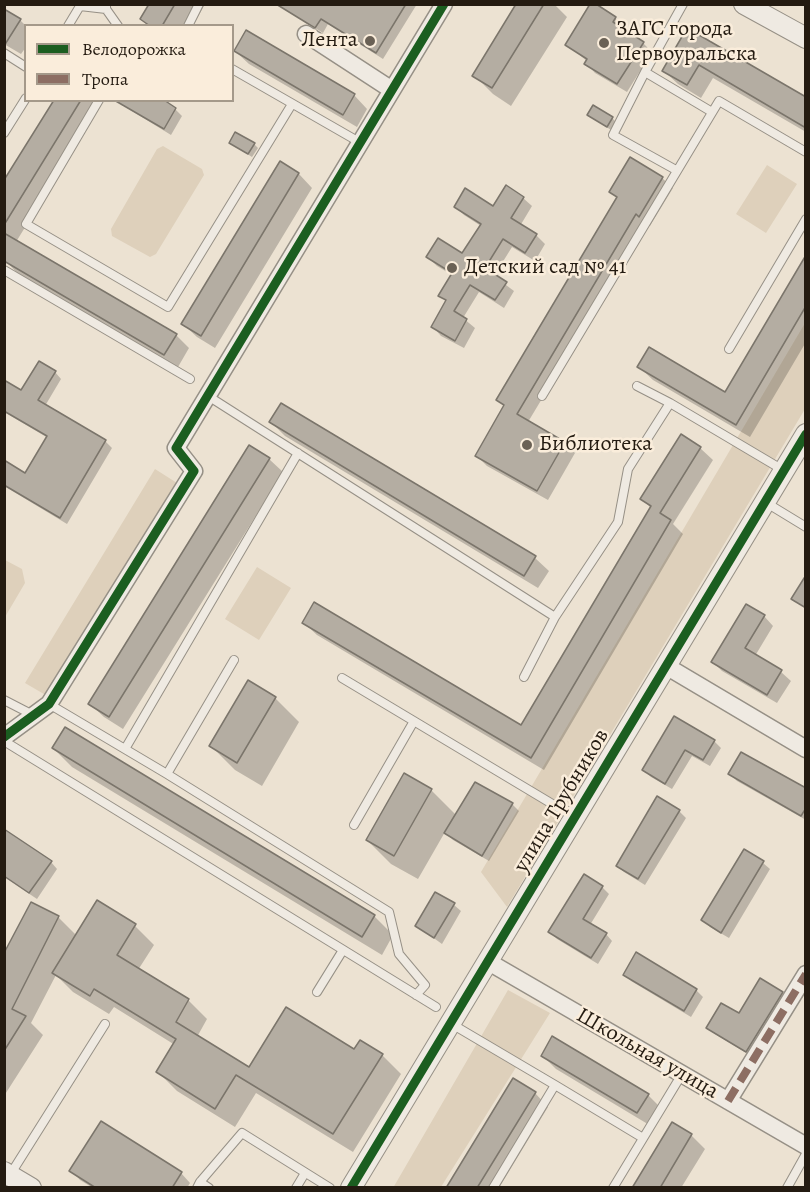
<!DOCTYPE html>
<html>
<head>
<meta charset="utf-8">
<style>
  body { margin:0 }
  #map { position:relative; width:810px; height:1192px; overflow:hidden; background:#ece2d2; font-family:Alegreya,serif }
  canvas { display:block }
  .frame { position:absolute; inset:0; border:6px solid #241b11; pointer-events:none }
  .legend { position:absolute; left:24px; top:24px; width:210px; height:78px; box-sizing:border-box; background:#faeddb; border:2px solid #a4998a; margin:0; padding:8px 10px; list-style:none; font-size:18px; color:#241b11 }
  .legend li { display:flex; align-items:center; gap:12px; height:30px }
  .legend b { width:30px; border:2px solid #a4998a }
</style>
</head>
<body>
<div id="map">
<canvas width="810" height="1192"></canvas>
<div class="frame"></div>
<ul class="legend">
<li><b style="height:8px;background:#1b5e20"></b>Велодорожка</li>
<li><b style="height:8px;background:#8d6e63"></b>Тропа</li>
</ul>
</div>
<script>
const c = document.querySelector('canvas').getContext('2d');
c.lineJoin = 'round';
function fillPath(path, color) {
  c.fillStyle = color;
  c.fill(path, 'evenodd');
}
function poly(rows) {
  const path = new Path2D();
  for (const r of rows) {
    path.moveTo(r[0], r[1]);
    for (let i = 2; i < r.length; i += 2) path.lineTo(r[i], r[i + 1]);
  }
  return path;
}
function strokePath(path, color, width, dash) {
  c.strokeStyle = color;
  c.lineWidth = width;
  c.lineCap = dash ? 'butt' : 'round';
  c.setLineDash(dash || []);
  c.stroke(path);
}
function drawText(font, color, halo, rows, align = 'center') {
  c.font = font + ' Alegreya,serif';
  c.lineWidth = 5;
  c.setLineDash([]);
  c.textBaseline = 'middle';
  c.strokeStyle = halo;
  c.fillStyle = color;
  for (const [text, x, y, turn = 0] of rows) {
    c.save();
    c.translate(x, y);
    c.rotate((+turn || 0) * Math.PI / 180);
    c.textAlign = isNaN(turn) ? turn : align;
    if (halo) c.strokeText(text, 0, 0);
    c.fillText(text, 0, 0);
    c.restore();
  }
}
fillPath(poly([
  [163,146,202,169,204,175,156,254,150,257,112,236,111,229,157,149],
  [767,165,797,184,766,233,736,214],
  [805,323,805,409,507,907,481,872],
  [155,469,177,483,49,697,25,683],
  [5,560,22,569,25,583,5,617],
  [257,567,291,588,259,640,225,619],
  [508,990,550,1013,441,1187,393,1188]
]), '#ded0bb');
fillPath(poly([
  [151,4,205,4,193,26,148,26,142,19],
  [277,4,417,4,383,59,328,24,323,33],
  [518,4,554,4,567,17,511,106,493,94,474,75],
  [615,18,624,27,622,30,643,43,652,52,627,92,595,73,586,63,587,61,567,45],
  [20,20,26,26,26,47,21,54,4,44],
  [688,30,806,99,806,132,713,78,701,98,678,84,664,71],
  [235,51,354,95,367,109,357,127,249,64],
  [56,100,103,100,16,242,176,335,189,348,178,367,18,274,5,260,4,183],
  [114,100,161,100,175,109,182,116,171,135],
  [588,115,612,118,616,122,611,130],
  [230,143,254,144,258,148,252,157],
  [280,163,299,174,312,188,215,348,197,337,183,324],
  [662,178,673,188,650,226,647,224,528,422,564,443,575,453,548,500,487,466,477,456,505,407,498,400,618,199,611,192],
  [523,198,532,206,520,226,536,235,545,244,535,261,512,247,494,276,514,291,504,308,479,292,463,318,475,328,464,348,441,336,433,327,447,302,440,295,452,275,437,266,428,257,463,255,481,226,464,215,456,207,494,208],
  [806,258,806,342,750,437,653,380,639,367,726,394],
  [55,372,61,379,45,406,106,442,112,448,67,524,4,486,4,462,25,475,48,438,4,412,4,381,22,392],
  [282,405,535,558,549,571,538,588,285,436,271,422],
  [700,448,713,460,673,524,683,534,544,770,317,635,304,623,522,727,651,508,642,499],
  [269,459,283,472,123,729,104,717,90,704],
  [747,606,764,616,773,626,755,656,781,672,791,681,777,703,722,671,713,662],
  [248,682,275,698,299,722,262,786,235,770,211,746],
  [675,718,714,741,721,748,710,766,692,756,672,789,651,777,644,770],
  [65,729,374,916,393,935,382,955,72,767,53,748],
  [730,774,806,790,806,820,737,781],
  [431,790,457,816,512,804,519,811,489,861,453,840,445,832,418,879,391,864,367,840],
  [679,811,686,818,645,885,624,872,618,866],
  [4,830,51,862,57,869,37,899,4,877],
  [745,851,763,863,770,869,729,938,710,927,703,920],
  [602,887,609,894,590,925,606,934,612,941,598,964,557,939,550,932],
  [436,894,454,905,461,911,442,944,417,926],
  [32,904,58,917,77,936,135,926,154,945,138,970,188,1000,207,1019,197,1037,250,1069,355,1051,382,1055,401,1074,353,1152,256,1093,235,1127,177,1091,158,1072,175,1045,114,1007,109,1014,73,992,56,975,31,1023,43,1035,4,1096,4,956],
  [625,974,696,990,703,997,691,1017,631,981],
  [782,993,788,1000,753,1057,715,1034,708,1028,739,1015],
  [543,1056,648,1095,662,1109,651,1126,556,1069],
  [535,1093,548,1107,499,1188,448,1188],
  [691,1135,705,1149,681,1188,634,1188],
  [71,1170,181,1173,190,1183,187,1188,93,1188,80,1180]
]), '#0003');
const building = poly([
  [149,4,175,4,162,26,150,26,140,19,149,4],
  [276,4,406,4,376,53,321,19,315,28,276,4],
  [516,4,544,4,492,88,472,76,516,4],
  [590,4,596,4,616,17,613,22,644,42,617,84,584,64,587,59,565,45,590,4],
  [4,9,21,19,4,46,4,9],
  [687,28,806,97,806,128,699,65,687,85,662,71,687,28],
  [246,30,355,94,343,115,234,51,246,30],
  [54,100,81,100,4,225,4,180,54,100],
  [114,100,164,100,176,108,164,129,114,100],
  [593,105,613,117,607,127,587,115,593,105],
  [235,132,255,143,248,154,229,143,235,132],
  [630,157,663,177,639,217,636,214,517,414,565,442,537,491,475,456,504,405,496,400,617,197,609,192,630,157],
  [280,161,299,173,201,336,181,324,280,161],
  [506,185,524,197,511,218,537,234,525,253,503,239,485,268,507,282,495,300,470,285,454,311,467,319,455,341,431,327,446,300,438,296,452,273,426,257,438,238,462,253,481,224,454,207,465,188,493,206,506,185],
  [4,233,177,334,164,355,4,261,4,233],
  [806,255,806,306,736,425,637,367,649,347,725,392,806,255],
  [39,361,56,371,38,400,106,440,60,518,4,485,4,460,25,473,47,436,4,411,4,380,21,390,39,361],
  [281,403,536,556,524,576,269,422,281,403],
  [681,434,701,447,660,513,671,520,531,758,302,623,314,602,521,725,651,506,640,499,681,434],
  [249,445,270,458,109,717,88,704,249,445],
  [806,575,806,608,791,599,806,575],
  [746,604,765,615,745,648,782,670,767,695,711,662,746,604],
  [248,680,276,697,237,763,209,746,248,680],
  [674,716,715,740,703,760,685,750,665,784,642,770,674,716],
  [65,727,375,915,362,937,52,748,65,727],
  [741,752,806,788,806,808,801,816,728,774,741,752],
  [404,773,432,789,394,856,366,840,404,773],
  [475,782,513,803,482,856,444,833,475,782],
  [657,796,680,810,638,879,616,866,657,796],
  [4,829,52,861,29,893,4,876,4,829],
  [744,849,764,861,721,933,701,920,744,849],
  [584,874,603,886,583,919,607,933,591,958,548,932,584,874],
  [435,892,455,903,434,938,415,926,435,892],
  [97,900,136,924,117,955,189,999,176,1022,249,1067,286,1007,354,1049,360,1040,383,1054,333,1134,236,1075,215,1109,156,1072,176,1039,94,989,90,996,52,973,97,900],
  [31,902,59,916,12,1009,26,1016,4,1051,4,953,31,902],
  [636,952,697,989,684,1011,623,975,636,952],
  [760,978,783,992,746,1052,706,1028,721,1003,739,1013,760,978],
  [552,1036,649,1094,637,1113,541,1056,552,1036],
  [513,1078,536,1092,477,1188,446,1188,513,1078],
  [101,1121,182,1172,172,1188,96,1188,69,1171,101,1121],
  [672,1122,692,1134,660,1188,632,1188,672,1122]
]);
fillPath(building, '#b4ada2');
strokePath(building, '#7b756b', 1.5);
const service = poly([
  [106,5,106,9,118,26],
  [68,26,80,6,106,9],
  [188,26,199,4],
  [4,53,26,67],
  [232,69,361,143],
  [645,72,712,112],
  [99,100,26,224,168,307,292,104],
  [4,133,26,98],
  [676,170,613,135,645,72,683,4],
  [4,270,190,379],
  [729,349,806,219],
  [637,386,670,403,783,470],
  [208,396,555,617],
  [542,396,719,101,806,152],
  [765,502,806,527],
  [524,677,555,617,618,522,628,469,670,403],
  [342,678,574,817],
  [4,700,33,715],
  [49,704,167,774,389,912,399,954,425,985,416,995],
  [4,741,436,1007],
  [125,749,298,453],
  [167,774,234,660],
  [354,825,414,721],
  [317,992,343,950],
  [450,1023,555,1085,493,1188],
  [555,1085,643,1138],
  [10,1175,105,1024],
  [200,1182,242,1133,330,1188],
  [197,1188,200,1182,209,1188],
  [296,1188,305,1173],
  [613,1188,682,1074],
  [787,1188,806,1154]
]);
const minor = poly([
  [306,34,392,90],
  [666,666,806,749],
  [4,737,49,704,194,471,176,448,444,4],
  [487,961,806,1146],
  [728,1101,806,974]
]);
const tertiary = poly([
  [744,4,806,38],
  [4,1172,31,1188],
  [351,1188,806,434]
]);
strokePath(service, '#969086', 10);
strokePath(minor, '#969086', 19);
strokePath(tertiary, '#969086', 22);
strokePath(service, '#efeae2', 8);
strokePath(minor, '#efeae2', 16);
strokePath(tertiary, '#efeae2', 20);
strokePath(poly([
  [728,1101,806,974]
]), '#8d6e63', 8, [15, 8]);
strokePath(poly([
  [4,737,49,704,194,471,176,448,444,4],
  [351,1188,806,434]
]), '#1b5e20', 9);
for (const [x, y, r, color] of [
  [370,41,6,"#6a6155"],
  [604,43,6,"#6a6155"],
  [452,268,6,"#6a6155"],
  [527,445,6,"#6a6155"]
]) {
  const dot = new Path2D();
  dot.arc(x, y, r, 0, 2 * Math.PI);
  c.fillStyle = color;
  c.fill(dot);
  strokePath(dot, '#faeddb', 2);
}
drawText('22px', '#241b11', '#faeddb', [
  ["ЗАГС города",616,30],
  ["Первоуральска",616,55],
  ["Лента",358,41,"right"],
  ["Детский сад № 41",464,268],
  ["Библиотека",539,445]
], 'left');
drawText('22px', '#241b11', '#faeddb', [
  ["улица Трубников",562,801,-59],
  ["Школьная улица",647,1054,30]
]);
</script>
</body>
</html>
